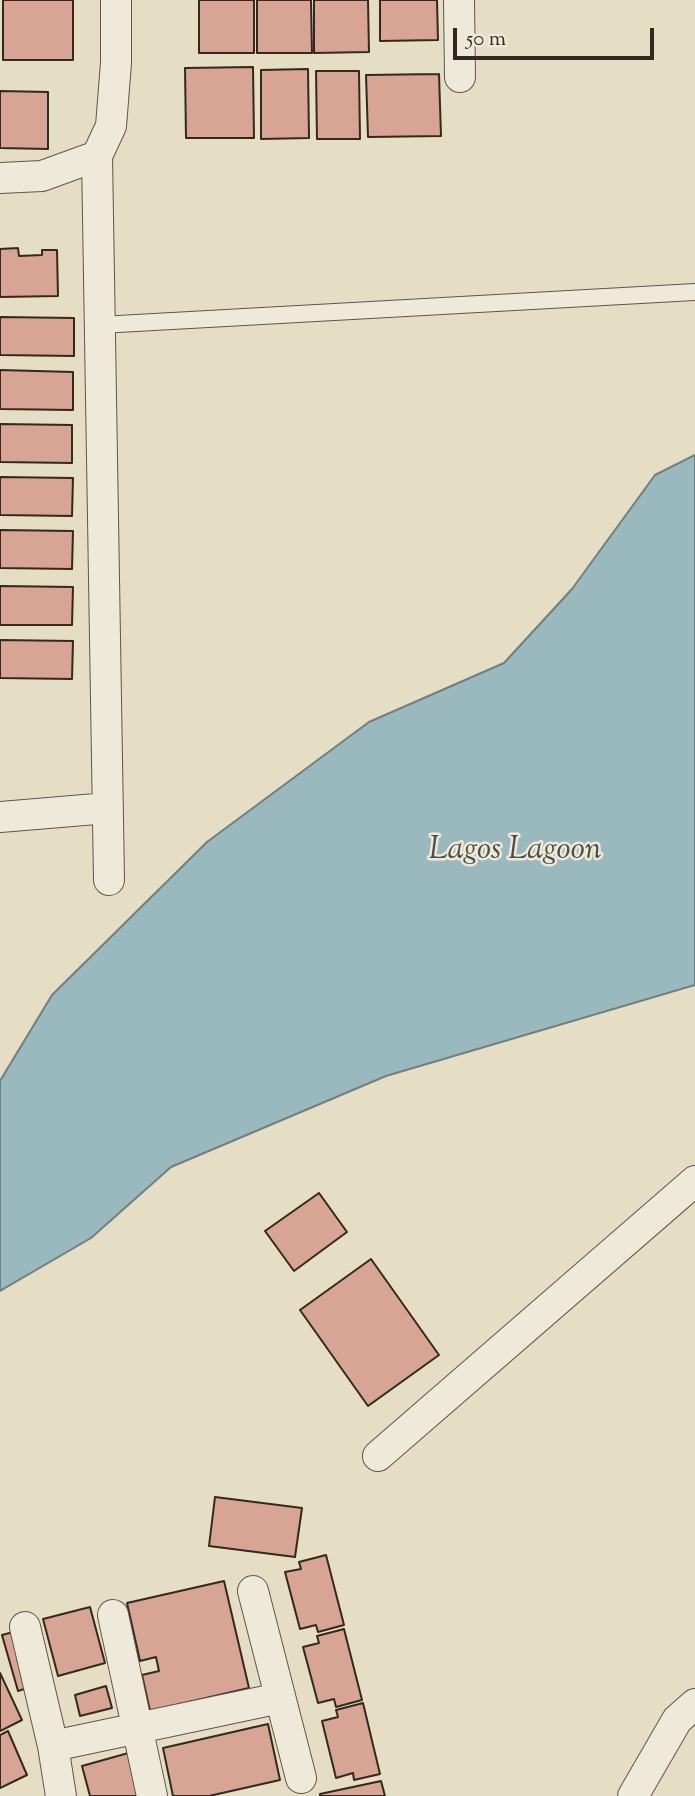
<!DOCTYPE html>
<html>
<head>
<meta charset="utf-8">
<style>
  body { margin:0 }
  #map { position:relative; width:695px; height:1796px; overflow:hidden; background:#e5ddc4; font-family:"Sorts Mill Goudy",serif }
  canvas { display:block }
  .scale { position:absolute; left:453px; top:28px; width:201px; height:32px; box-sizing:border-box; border:4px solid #34291e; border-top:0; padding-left:9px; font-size:21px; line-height:24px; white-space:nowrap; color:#34291e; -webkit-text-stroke:5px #eee9d9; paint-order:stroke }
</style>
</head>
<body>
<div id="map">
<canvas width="695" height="1796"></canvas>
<div class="scale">50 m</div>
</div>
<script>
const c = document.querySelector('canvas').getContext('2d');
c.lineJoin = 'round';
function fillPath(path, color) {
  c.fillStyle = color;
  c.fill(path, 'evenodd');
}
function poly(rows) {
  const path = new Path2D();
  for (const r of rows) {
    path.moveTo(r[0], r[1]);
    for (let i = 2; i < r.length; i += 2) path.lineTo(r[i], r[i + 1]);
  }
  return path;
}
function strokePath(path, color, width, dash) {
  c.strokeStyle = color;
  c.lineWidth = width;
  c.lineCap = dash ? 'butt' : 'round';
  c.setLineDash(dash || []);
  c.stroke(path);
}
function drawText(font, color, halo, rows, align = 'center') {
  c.font = font + ' "Sorts Mill Goudy",serif';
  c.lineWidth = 5;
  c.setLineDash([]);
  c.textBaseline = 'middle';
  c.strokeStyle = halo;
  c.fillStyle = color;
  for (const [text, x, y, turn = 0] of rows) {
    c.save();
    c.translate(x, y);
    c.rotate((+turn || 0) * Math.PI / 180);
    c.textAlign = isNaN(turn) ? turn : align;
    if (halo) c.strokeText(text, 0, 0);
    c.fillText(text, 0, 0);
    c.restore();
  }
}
const water = poly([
  [695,455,695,985,386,1076,171,1167,91,1238,0,1291,0,1081,52,995,207,842,369,722,504,663,572,589,655,475,695,455]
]);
fillPath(water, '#9ab9be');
strokePath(water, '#717f7e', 2);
const building = poly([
  [3,0,73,0,73,60,3,60,3,0],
  [199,0,254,0,254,53,199,53,199,0],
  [257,0,311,0,312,53,257,53,257,0],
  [314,0,368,0,369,52,314,53,314,0],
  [380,0,437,0,438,40,380,41,380,0],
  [253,67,254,138,186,138,185,68,253,67],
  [308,69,309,138,261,139,261,70,308,69],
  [316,71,359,71,360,139,317,139,316,71],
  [439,74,441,136,368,137,366,75,439,74],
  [0,91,48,92,48,149,0,148,0,91],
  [18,248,19,256,42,255,42,250,57,250,58,296,0,297,0,249,18,248],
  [0,317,74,318,74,356,0,355,0,317],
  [0,370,73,372,73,410,0,409,0,370],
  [0,424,72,425,72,463,0,462,0,424],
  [0,477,73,478,72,516,0,515,0,477],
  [0,530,73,531,72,569,0,568,0,530],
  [0,586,73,587,72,625,0,625,0,586],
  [0,640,73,641,72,679,0,678,0,640],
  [319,1193,347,1232,294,1271,265,1231,319,1193],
  [371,1259,439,1355,368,1406,300,1310,371,1259],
  [215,1497,302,1508,295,1557,209,1546,215,1497],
  [326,1555,344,1625,318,1632,316,1625,300,1629,285,1572,301,1569,299,1562,326,1555],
  [224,1581,249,1688,150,1711,142,1675,159,1671,156,1657,140,1661,127,1603,224,1581],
  [90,1607,105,1663,58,1676,43,1619,90,1607],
  [344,1629,362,1700,336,1707,334,1699,318,1703,303,1647,319,1643,317,1636,344,1629],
  [17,1631,33,1686,18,1691,2,1635,17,1631],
  [0,1673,22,1720,0,1731,0,1673],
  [106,1686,112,1708,80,1716,75,1695,106,1686],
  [363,1703,380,1774,354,1780,353,1773,336,1778,322,1721,338,1717,336,1710,363,1703],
  [268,1724,280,1780,209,1796,173,1796,163,1748,268,1724],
  [8,1731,27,1775,0,1788,0,1735,8,1731],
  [132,1752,144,1796,90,1796,82,1766,132,1752],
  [381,1781,385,1796,320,1796,320,1794,381,1781]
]);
fillPath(building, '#d8a493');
strokePath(building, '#34291e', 2);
const service = poly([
  [100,325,695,292]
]);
const minor = poly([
  [459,0,460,77],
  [97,156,109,880],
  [0,178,42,176,97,156,111,126,116,63,116,0],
  [0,817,108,808],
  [378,1456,695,1181],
  [253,1591,301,1778],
  [113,1615,152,1796],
  [25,1627,53,1746,61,1796],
  [53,1746,280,1698],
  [633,1796,677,1720,695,1704]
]);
strokePath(service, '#605648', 18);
strokePath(minor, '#605648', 32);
strokePath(service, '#eee9d9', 16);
strokePath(minor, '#eee9d9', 30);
drawText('italic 32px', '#4e4d46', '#eee9d9', [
  ["Lagos Lagoon",515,853]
]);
</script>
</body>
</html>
